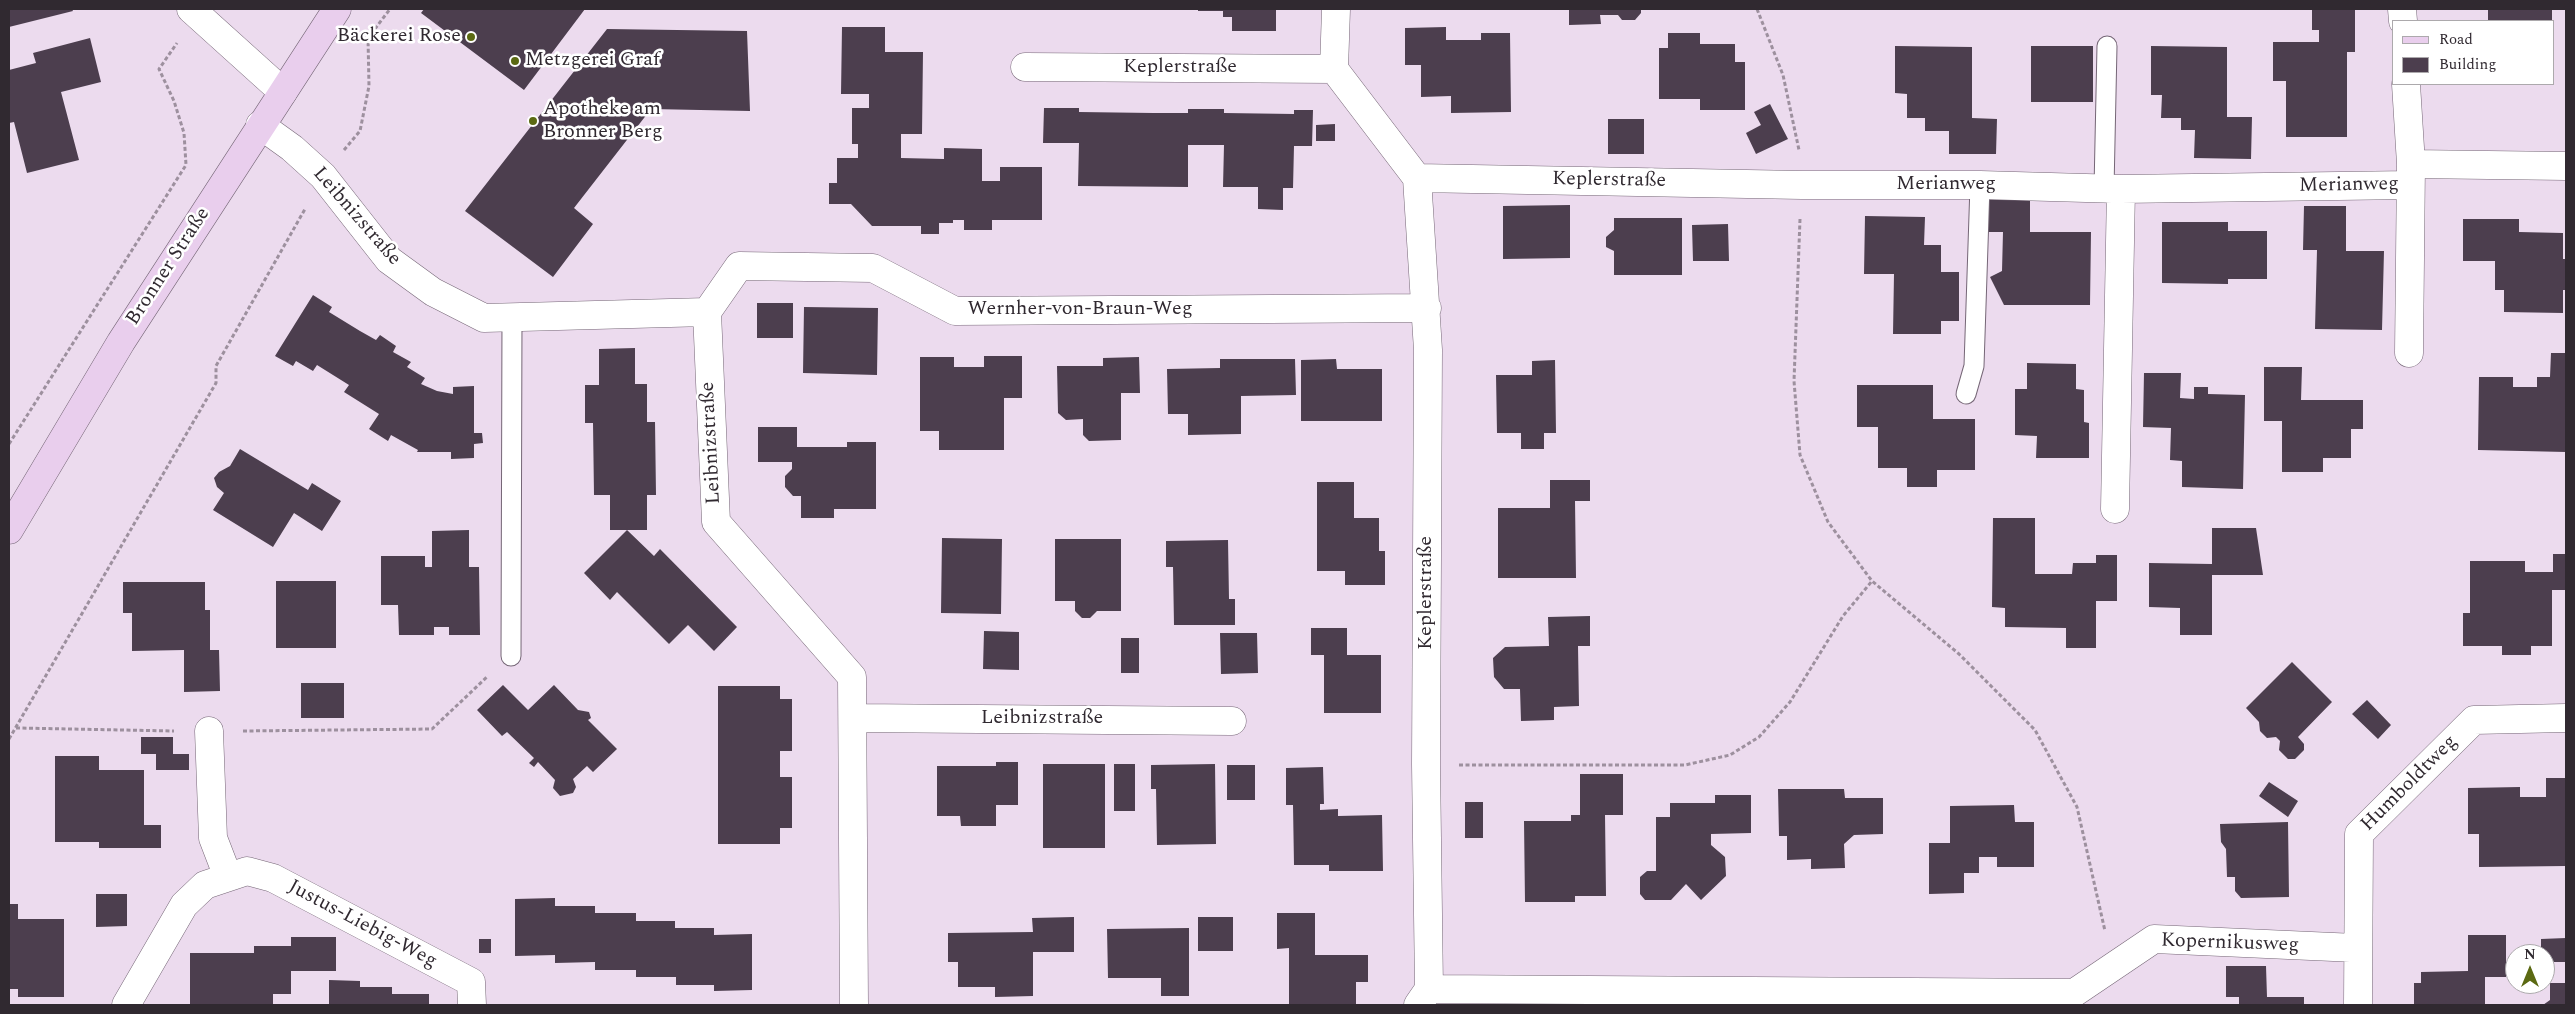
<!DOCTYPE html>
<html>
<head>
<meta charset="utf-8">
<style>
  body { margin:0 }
  #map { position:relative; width:2575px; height:1014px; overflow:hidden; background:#ecdbee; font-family:Spectral,serif }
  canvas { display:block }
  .frame { position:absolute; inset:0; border:10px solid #302930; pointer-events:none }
  .legend { position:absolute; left:2392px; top:20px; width:162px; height:65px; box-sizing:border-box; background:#fff; border:1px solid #aca9ac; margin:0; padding:6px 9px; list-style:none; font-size:15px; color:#302930 }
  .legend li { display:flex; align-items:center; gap:10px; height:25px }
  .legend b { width:25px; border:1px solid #aca9ac }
  .north { position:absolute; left:2505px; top:944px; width:50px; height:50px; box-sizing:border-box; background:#fff; border:1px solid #aca9ac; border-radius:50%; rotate:0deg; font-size:14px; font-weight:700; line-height:20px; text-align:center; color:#302930 }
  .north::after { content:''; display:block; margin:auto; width:18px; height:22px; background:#5b6912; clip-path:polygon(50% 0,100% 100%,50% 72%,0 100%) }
</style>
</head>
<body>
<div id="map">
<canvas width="2575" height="1014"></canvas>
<div class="frame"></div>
<ul class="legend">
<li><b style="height:6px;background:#e9ceed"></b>Road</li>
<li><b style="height:14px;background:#4c3e4e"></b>Building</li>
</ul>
<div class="north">N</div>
</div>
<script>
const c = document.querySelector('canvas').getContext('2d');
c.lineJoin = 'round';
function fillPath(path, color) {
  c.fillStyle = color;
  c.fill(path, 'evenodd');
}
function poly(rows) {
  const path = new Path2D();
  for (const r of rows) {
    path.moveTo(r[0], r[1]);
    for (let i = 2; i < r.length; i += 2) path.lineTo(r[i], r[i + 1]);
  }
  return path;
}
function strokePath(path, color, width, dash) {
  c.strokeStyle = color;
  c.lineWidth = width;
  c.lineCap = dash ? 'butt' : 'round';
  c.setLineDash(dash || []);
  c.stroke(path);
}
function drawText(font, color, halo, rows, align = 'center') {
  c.font = font + ' Spectral,serif';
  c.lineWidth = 5;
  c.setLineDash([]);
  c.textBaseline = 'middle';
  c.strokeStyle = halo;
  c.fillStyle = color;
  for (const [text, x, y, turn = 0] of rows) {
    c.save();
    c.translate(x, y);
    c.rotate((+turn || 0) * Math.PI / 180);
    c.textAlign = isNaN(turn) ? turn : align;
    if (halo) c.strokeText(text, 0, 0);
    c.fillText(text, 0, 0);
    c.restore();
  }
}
fillPath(poly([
  [9,9,72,9,73,11,9,27],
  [424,9,585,9,524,90,421,13],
  [1198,9,1276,10,1276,31,1232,31,1232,17,1223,17,1223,11,1198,11],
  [1569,9,1641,9,1641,13,1635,20,1622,20,1618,15,1600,15,1601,24,1569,25],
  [2312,9,2355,9,2355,52,2347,52,2347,137,2286,137,2286,81,2273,81,2273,42,2319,42,2319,30,2312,30],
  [2488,9,2552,9,2552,21,2488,21],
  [842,27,885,27,885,52,923,52,922,134,901,134,901,158,944,159,944,148,982,149,982,181,1000,181,1000,167,1042,167,1042,220,992,220,992,230,964,230,964,220,953,220,953,223,939,223,939,234,921,234,921,226,872,226,851,204,829,204,829,183,837,183,837,158,858,158,858,144,852,144,852,108,869,108,869,94,841,94],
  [1446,27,1446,40,1481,40,1481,33,1510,33,1511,112,1451,113,1451,96,1421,97,1421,65,1405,65,1405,28],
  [607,29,747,31,750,111,651,109,574,208,593,224,553,277,465,211],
  [1668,33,1700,33,1700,44,1735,44,1735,62,1745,62,1745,110,1700,110,1700,99,1659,99,1659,48,1668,48],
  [90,38,101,82,61,92,79,160,27,173,14,122,9,123,9,70,36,63,33,53],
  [1895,46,1972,47,1972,118,1997,119,1996,154,1949,154,1949,131,1925,131,1925,118,1907,118,1907,94,1895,93],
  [2031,46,2093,46,2093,102,2031,102],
  [2151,46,2227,47,2227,117,2252,117,2251,159,2194,158,2195,130,2181,130,2181,118,2161,118,2162,95,2151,95],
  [1770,104,1788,139,1756,154,1746,133,1761,125,1754,112],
  [1044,108,1079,108,1079,112,1153,113,1188,113,1188,109,1224,109,1224,113,1294,114,1294,110,1313,110,1312,146,1294,146,1293,188,1283,188,1283,210,1258,209,1258,187,1223,187,1224,145,1188,145,1188,187,1078,186,1079,143,1043,143],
  [1608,119,1644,119,1644,154,1608,154],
  [1335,124,1335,141,1316,141,1316,125],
  [1981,198,2030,199,2030,232,2091,232,2090,305,2004,305,1990,277,2002,271,2003,232,1981,232],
  [1570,205,1570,258,1503,259,1503,206],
  [2304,206,2346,206,2346,251,2384,251,2382,330,2315,329,2317,250,2303,250],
  [1865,216,1925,217,1924,245,1941,245,1941,272,1959,272,1959,321,1941,321,1941,334,1893,334,1894,274,1864,274],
  [1614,218,1682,218,1682,275,1614,275,1614,251,1606,247,1606,237,1614,230],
  [2463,219,2519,219,2519,232,2563,233,2563,259,2566,259,2566,290,2563,290,2563,313,2504,312,2504,290,2495,290,2495,261,2463,261],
  [2162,222,2228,222,2228,231,2267,231,2267,279,2228,279,2228,284,2162,283],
  [1728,224,1729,261,1693,261,1692,225],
  [313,295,332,307,329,312,360,331,376,340,380,335,396,346,393,352,411,362,407,367,425,378,421,384,437,391,453,394,453,387,474,386,474,433,482,433,483,443,474,444,474,458,451,459,451,452,417,452,418,450,391,435,388,441,369,429,379,414,344,392,349,385,317,365,313,371,296,361,293,366,275,356],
  [757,303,793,303,793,338,757,338],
  [804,307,878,308,877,375,803,373],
  [635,348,635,384,647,384,647,422,655,422,656,495,647,495,647,530,627,530,654,556,660,549,737,627,714,651,688,625,669,644,617,592,610,600,584,573,627,530,610,530,610,495,594,495,593,423,585,423,585,385,599,385,599,349],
  [2551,353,2566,353,2566,452,2478,450,2479,377,2513,377,2513,387,2537,387,2537,377,2550,377],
  [984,356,1022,356,1022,398,1004,398,1004,450,939,450,939,431,920,431,920,357,954,357,954,367,984,367],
  [1139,357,1140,393,1121,393,1121,440,1089,441,1083,435,1083,419,1066,420,1058,413,1057,366,1103,366,1103,358],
  [1220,359,1295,359,1296,395,1241,396,1241,434,1188,435,1188,414,1168,414,1167,369,1220,368],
  [1336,359,1337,369,1382,369,1382,421,1301,421,1301,360],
  [1555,360,1556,433,1544,433,1544,449,1521,449,1521,433,1497,433,1496,375,1532,375,1532,361],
  [2027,363,2076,364,2076,389,2084,390,2084,422,2089,423,2089,458,2036,458,2037,436,2015,435,2015,389,2027,389],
  [2264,367,2302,367,2301,400,2363,400,2363,429,2351,429,2351,458,2323,458,2323,472,2282,472,2282,421,2264,421],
  [2144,373,2181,373,2180,398,2194,399,2194,387,2208,387,2208,394,2245,395,2243,489,2182,487,2182,461,2170,460,2171,428,2143,427],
  [1857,385,1933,385,1933,419,1975,419,1975,470,1937,470,1937,487,1907,487,1907,468,1878,468,1878,427,1857,427],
  [758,427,797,427,797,447,847,447,847,442,876,442,876,509,834,509,834,518,801,518,801,496,793,496,785,487,785,476,792,469,792,462,758,462],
  [240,449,308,490,312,483,341,501,322,531,294,513,273,547,213,510,224,493,217,487,214,478,219,472,230,466],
  [1550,480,1590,480,1590,501,1575,501,1576,578,1498,578,1498,508,1550,508],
  [1317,482,1354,482,1354,518,1379,518,1379,551,1385,551,1385,585,1345,585,1345,571,1317,571],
  [1993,518,2035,518,2035,574,2072,574,2073,563,2096,563,2096,555,2117,555,2117,601,2096,601,2096,648,2066,648,2066,628,2005,627,2005,608,1992,607],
  [2212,528,2256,528,2263,575,2212,575,2212,635,2180,635,2180,608,2149,607,2149,563,2212,564],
  [469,530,469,567,479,567,480,635,449,635,449,627,434,627,434,635,399,635,398,605,381,605,381,556,425,556,425,567,432,567,432,531],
  [942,538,1002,539,1001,614,941,613],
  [1055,539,1121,539,1121,611,1097,611,1090,618,1082,618,1075,611,1075,601,1055,601],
  [1228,540,1229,599,1235,599,1235,625,1174,625,1173,567,1166,567,1166,541],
  [2553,554,2566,554,2566,590,2552,590,2552,646,2531,646,2531,655,2502,655,2502,646,2463,646,2463,613,2470,613,2470,561,2525,561,2525,572,2553,572],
  [276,581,336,581,336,648,276,648],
  [123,582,205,582,205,610,210,610,210,650,219,650,220,691,184,692,184,650,132,651,132,613,123,613],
  [1590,616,1590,646,1578,646,1579,706,1554,707,1554,720,1521,721,1520,689,1504,689,1494,677,1493,658,1505,647,1549,646,1548,617],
  [1311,628,1347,628,1347,655,1381,655,1381,713,1324,713,1324,655,1311,655],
  [984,631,1019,632,1019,670,983,669],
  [1220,633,1257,633,1258,673,1221,674],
  [1121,638,1139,638,1139,673,1121,673],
  [2292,662,2332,702,2298,737,2304,744,2304,750,2295,759,2288,759,2279,750,2280,741,2276,737,2267,738,2260,731,2259,722,2246,708],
  [301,683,344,683,344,718,301,718],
  [503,685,528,710,554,685,578,710,589,712,591,718,588,720,617,749,593,772,587,766,573,779,576,787,573,793,560,796,553,788,555,780,538,762,534,767,529,763,534,758,507,732,502,736,477,710],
  [718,686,780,686,780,699,792,699,792,751,780,751,780,777,792,777,792,828,780,828,780,844,718,844],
  [2367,700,2391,725,2378,739,2352,714],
  [141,737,173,737,173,754,189,754,189,770,156,770,156,754,141,754],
  [55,756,99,756,99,770,144,770,144,825,161,825,161,848,99,848,99,842,55,842],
  [996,762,1018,762,1018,805,996,805,996,826,961,826,960,816,937,816,937,766,996,766],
  [1043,764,1105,764,1105,848,1043,848],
  [1114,764,1135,764,1135,811,1114,811],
  [1215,764,1216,844,1157,845,1156,789,1151,789,1151,765],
  [1227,765,1255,765,1255,800,1227,800],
  [1323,767,1324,804,1320,804,1320,810,1338,809,1338,816,1382,815,1383,871,1329,871,1329,865,1294,865,1293,805,1286,805,1286,768],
  [1580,774,1623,774,1623,815,1605,815,1606,896,1575,896,1575,902,1525,902,1524,821,1571,821,1571,815,1580,815],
  [2546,778,2566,778,2566,866,2479,867,2479,834,2468,834,2468,788,2520,787,2520,797,2546,797],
  [2269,782,2298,801,2288,817,2259,796],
  [1778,789,1844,789,1845,798,1883,798,1883,834,1854,835,1844,844,1845,868,1811,869,1811,859,1787,860,1787,836,1779,836],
  [1715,795,1751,795,1751,833,1711,834,1711,845,1725,857,1726,876,1701,900,1686,884,1671,900,1645,900,1640,894,1640,877,1647,871,1656,871,1656,817,1670,817,1670,803,1715,803],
  [1465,802,1483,802,1483,838,1465,838],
  [2014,805,2015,822,2034,822,2034,867,1997,867,1997,857,1979,857,1979,873,1964,873,1964,893,1929,894,1929,843,1950,843,1950,806],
  [2288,822,2289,897,2241,898,2235,891,2235,877,2227,877,2226,849,2221,842,2220,824],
  [96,894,127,894,127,926,96,927],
  [555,898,555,906,595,906,595,913,636,913,636,921,675,921,675,928,714,928,714,935,752,934,752,990,714,991,714,985,676,985,676,977,636,977,636,970,595,970,595,962,555,963,555,955,515,956,515,899],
  [9,904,18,904,18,919,64,919,64,997,18,997,18,989,9,989],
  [1277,913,1315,913,1315,955,1368,955,1368,982,1356,982,1356,1005,1289,1005,1289,948,1277,949],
  [1074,917,1074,952,1033,952,1033,996,995,997,995,987,958,987,958,962,948,962,948,933,1033,932,1032,918],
  [1198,917,1233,917,1233,951,1198,951],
  [1189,928,1189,996,1161,996,1161,978,1108,978,1107,929],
  [2468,935,2506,935,2506,977,2485,977,2485,1005,2414,1005,2414,983,2421,983,2421,972,2468,971],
  [291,937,336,937,336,971,291,971,291,994,273,994,273,1005,190,1005,190,953,254,953,254,946,291,946],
  [2566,938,2566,962,2545,962,2545,954,2541,954,2541,939],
  [479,939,491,939,491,953,479,953],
  [2226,966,2266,966,2267,997,2304,997,2304,1005,2239,1005,2239,997,2226,997],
  [329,980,360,981,360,987,392,987,392,994,429,994,429,1005,329,1005],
  [2550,983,2566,983,2566,1005,2543,1005,2550,1000]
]), '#4c3e4e');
const lane = poly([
  [2104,189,2107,46],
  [1966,394,1974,366,1980,185],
  [511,656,512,317]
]);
const street = poly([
  [191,9,283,92],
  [1336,9,1334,69,1417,178,1428,350,1426,764,1429,989,1418,1005],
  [2402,9,2403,21],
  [1025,67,1334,69],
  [2406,84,2411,164,2409,353],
  [260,125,292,148,323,176,389,260,433,292,484,318,707,312,716,522,852,677,854,1005],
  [2411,164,2566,166],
  [1417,178,1802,185,1980,185,2121,189,2410,185],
  [707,312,739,266,873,268,955,311,1427,308],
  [2115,509,2121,189],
  [853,718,1232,721],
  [209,731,213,838,228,877],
  [1429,989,2074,993,2154,939,2356,948],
  [126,1005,184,905,205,885,247,871,273,878,471,982,472,1005],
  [2358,1005,2359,834,2474,720,2566,718]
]);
const secondary = poly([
  [9,530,121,342,337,9]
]);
strokePath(lane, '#756676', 21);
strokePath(street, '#756676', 29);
strokePath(secondary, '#756676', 29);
strokePath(poly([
  [1757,9,1783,75,1799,150],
  [344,150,360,131,369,86,368,38,390,9],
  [1800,219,1794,381,1800,455,1828,522,1872,581,1959,654,2035,730,2077,807,2105,931],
  [9,444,186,165,184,133,174,101,159,69,177,43],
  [16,728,174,731],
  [243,731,432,729,488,676],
  [9,739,216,383,216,366,305,209],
  [1459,765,1685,765,1730,755,1759,737,1790,702,1843,616,1872,581]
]), '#9d909e', 3, [4, 2.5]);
strokePath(lane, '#fff', 19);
strokePath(street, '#fff', 28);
strokePath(secondary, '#e9ceed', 28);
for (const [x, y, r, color] of [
  [471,37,5,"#5b6912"],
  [515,61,5,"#5b6912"],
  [533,121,5,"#5b6912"]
]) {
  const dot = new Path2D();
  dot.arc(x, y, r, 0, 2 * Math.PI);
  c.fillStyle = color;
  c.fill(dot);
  strokePath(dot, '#fff', 2);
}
drawText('20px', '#302930', '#fff', [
  ["Bäckerei Rose",461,37,"right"],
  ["Metzgerei Graf",525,61],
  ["Apotheke am",543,110],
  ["Bronner Berg",543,133]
], 'left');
drawText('20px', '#302930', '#fff', [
  ["Keplerstraße",1180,68],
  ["Keplerstraße",1609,181,1],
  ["Merianweg",1946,185],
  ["Merianweg",2349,186,-1],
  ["Leibnizstraße",356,217,49],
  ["Bronner Straße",169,267,-57],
  ["Wernher-von-Braun-Weg",1080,310],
  ["Leibnizstraße",712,443,-93],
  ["Keplerstraße",1427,593,-90],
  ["Leibnizstraße",1042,719],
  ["Humboldtweg",2410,784,-45],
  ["Justus-Liebig-Weg",362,925,28],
  ["Kopernikusweg",2230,944,2]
]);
</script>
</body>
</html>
